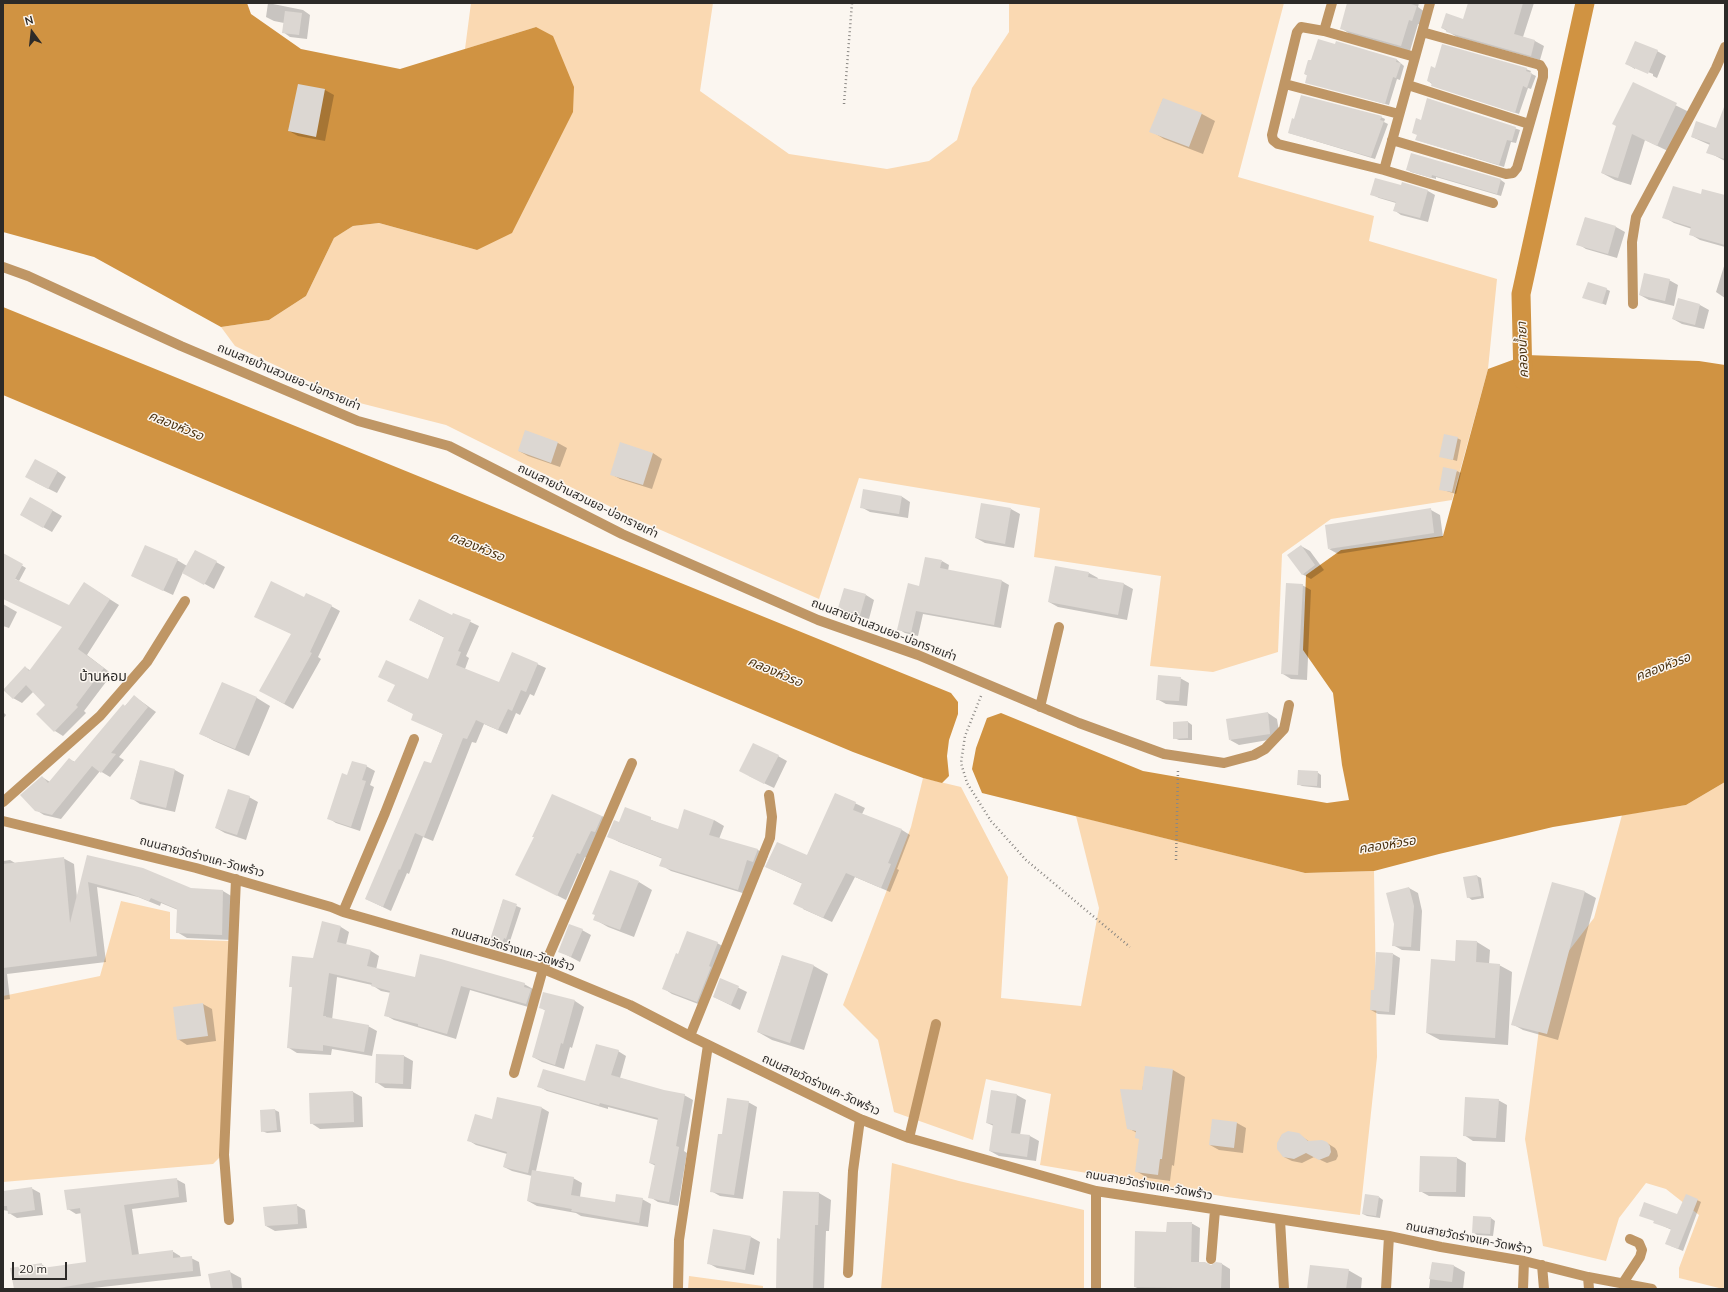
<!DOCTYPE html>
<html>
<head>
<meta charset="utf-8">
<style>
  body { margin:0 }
  #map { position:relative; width:1728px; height:1292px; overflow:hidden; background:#fbf6f0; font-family:Mulish,sans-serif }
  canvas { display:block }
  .frame { position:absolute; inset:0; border:4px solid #2c2a28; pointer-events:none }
  .north { position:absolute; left:12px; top:12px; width:40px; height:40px; -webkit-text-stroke:3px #fbf6f0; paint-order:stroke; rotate:345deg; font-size:11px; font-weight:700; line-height:16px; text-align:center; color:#2c2a28 }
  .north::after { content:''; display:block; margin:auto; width:14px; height:18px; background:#2c2a28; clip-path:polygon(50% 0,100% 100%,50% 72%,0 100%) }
  .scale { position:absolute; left:12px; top:1262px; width:55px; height:18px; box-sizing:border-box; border:2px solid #2c2a28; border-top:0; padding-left:5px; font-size:12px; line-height:14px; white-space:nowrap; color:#2c2a28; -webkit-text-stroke:3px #fbf6f0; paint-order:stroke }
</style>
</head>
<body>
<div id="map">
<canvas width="1728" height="1292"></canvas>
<div class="frame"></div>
<div class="north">N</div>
<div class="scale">20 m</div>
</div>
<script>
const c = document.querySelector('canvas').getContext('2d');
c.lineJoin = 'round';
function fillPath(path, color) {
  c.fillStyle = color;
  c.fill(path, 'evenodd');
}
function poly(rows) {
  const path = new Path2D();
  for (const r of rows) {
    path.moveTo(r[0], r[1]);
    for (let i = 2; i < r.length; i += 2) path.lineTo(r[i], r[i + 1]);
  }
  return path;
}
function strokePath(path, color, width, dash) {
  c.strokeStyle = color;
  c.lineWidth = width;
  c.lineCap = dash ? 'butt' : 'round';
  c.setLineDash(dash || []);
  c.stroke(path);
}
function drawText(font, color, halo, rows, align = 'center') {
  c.font = font + ' Mulish,"Noto Sans Thai",sans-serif';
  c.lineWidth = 3;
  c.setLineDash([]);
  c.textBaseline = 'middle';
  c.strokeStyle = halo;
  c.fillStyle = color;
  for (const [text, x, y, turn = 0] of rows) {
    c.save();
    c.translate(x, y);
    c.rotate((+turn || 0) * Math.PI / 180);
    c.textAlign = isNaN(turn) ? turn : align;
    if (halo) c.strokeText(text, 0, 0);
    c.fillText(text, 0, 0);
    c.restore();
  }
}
fillPath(poly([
  [471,3,713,3,700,91,789,154,887,169,929,161,957,140,972,88,1009,32,1009,3,1284,3,1238,177,1374,216,1369,241,1497,279,1488,369,1452,500,1331,519,1282,554,1278,652,1213,672,1150,666,1161,576,1034,557,1040,508,859,478,819,599,631,517,446,425,348,400,235,346,221,327,269,320,306,296,334,238,353,226,379,223,477,250,536,27,465,49],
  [923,778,961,787,1008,877,1001,998,1081,1006,1099,908,1076,816,1305,873,1374,871,1377,1057,1360,1215,1227,1197,1040,1165,1051,1094,986,1079,973,1140,894,1112,878,1040,843,1005,911,827],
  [1725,782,1725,1289,1723,1289,1679,1278,1679,1268,1699,1215,1666,1189,1646,1183,1619,1218,1606,1261,1543,1246,1525,1139,1545,982,1594,918,1622,815,1686,805],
  [121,901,170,912,170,939,229,941,223,1154,213,1164,3,1182,3,996,100,976],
  [892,1163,959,1181,1084,1210,1084,1289,881,1289],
  [689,1276,763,1286,763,1289,688,1289]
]), '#fad9b2');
fillPath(poly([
  [3,3,247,3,251,14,301,49,400,69,536,27,553,36,574,87,573,112,512,233,477,250,379,223,353,226,334,238,306,296,269,320,221,327,94,257,3,232],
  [3,307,951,693,958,702,958,714,949,740,947,756,949,776,942,783,923,778,853,752,3,395],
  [1526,355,1699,361,1725,365,1725,782,1686,805,1553,827,1439,854,1374,871,1305,873,982,793,972,769,976,748,987,718,1001,713,1143,771,1327,803,1349,800,1342,765,1333,693,1303,650,1306,575,1341,550,1443,536,1488,369]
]), '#d09342');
fillPath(poly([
  [268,3,303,10,310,15,307,39,290,37,283,32,284,23,274,21,266,17],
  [1349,3,1419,3,1418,7,1425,12,1421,25,1418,24,1410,51,1350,34,1341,28],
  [1469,3,1534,3,1523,37,1535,41,1544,46,1540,60,1457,37,1442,28,1464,20],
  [1657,51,1666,56,1657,78,1653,76,1653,74,1635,67,1635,69,1627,64],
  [1396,59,1404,66,1400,80,1397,79,1389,105,1306,82,1308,76,1305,74],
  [1526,69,1531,71,1530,73,1536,76,1531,89,1528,88,1519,114,1436,87,1428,81],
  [1633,84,1689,112,1670,152,1645,140,1631,185,1615,180,1602,173],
  [299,85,325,90,334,95,325,141,298,136,289,131],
  [1163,99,1202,114,1215,121,1203,154,1164,139,1151,131],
  [1428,99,1520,130,1516,143,1511,142,1504,167,1417,140],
  [1381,117,1385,119,1384,122,1388,124,1375,159,1289,133],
  [1716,129,1725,129,1725,161,1708,152,1710,145,1692,137],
  [1412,154,1501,180,1505,183,1501,196,1436,177,1436,179,1411,172,1407,169],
  [1428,191,1435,195,1428,222,1401,215,1394,210,1396,203,1379,198,1371,194],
  [1725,195,1725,247,1700,240,1690,234,1692,229,1674,223,1664,217,1701,196,1724,196],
  [1585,218,1616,227,1625,232,1617,258,1586,249,1578,244],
  [1725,263,1725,298,1716,292],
  [1669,280,1678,285,1674,306,1649,300,1640,295],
  [1606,289,1610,291,1606,305,1584,297],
  [1700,305,1709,310,1704,329,1682,324,1673,319],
  [526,431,558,443,567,448,560,467,528,456,519,451],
  [1457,438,1461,440,1457,461,1440,456],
  [653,453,662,459,652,489,620,479,611,474],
  [57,471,66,477,57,493,35,482],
  [1457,471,1461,473,1456,494,1440,489],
  [901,496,910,502,908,518,870,512,861,507],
  [31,498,62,516,52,532,21,515],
  [1011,509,1020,514,1014,548,985,543,976,538],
  [1431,510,1440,515,1443,537,1338,554,1329,549],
  [1301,546,1310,551,1324,570,1311,579,1302,574],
  [8,557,26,568,19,581,3,572,3,565],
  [177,560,187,566,216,562,225,567,214,589,183,572,173,595,132,576],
  [942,561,949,565,948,571,1002,581,1009,585,1001,628,923,614,918,636,905,633,898,629,920,587],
  [1089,573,1098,578,1097,580,1124,584,1133,589,1127,620,1058,607,1049,602],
  [1302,585,1311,590,1307,680,1291,679,1283,674],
  [92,588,119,605,87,655,112,674,84,711,86,713,63,736,55,731,47,705,34,691,22,703,13,698,25,667,31,671],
  [866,595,874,600,869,619,848,613,839,608],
  [305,598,331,606,340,611,318,657,321,659,293,709,261,691,292,634,256,617],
  [3,604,17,612,9,628,3,626],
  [454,614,479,626,466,656,469,658,465,669,499,684,513,653,546,668,534,696,530,694,520,715,516,713,507,734,484,724,476,743,472,742,433,841,423,837,409,874,407,873,391,911,366,899,431,765,443,734,412,719,414,714,388,701,428,680,445,638,410,620,453,616],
  [1180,678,1189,683,1187,706,1166,704,1157,699],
  [222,683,257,698,270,706,249,756,214,741,201,734],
  [134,696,156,712,119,757,124,760,110,777,100,771,61,819,44,815,36,810,42,777,50,782,69,759,75,762],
  [3,712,6,715,3,719],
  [1268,713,1277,719,1280,738,1239,745,1230,740],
  [1188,722,1192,725,1192,740,1179,740,1174,738],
  [778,756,787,761,774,788,749,776],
  [140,761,175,770,184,775,175,812,140,804,131,798],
  [366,766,375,771,370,785,374,787,360,831,336,823,328,818,348,777],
  [1317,772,1321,775,1321,788,1302,786,1298,784],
  [836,794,865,808,862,814,902,830,910,835,897,869,899,870,890,892,855,877,832,922,803,909,803,884,766,867,807,856],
  [249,797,258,802,246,840,225,833,216,828],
  [625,809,678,831,714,820,724,826,719,839,758,850,768,856,764,867,758,865,749,895,671,871,661,865,663,859,619,842,608,836,620,823],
  [602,816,610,821,589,859,585,857,566,900,525,879],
  [88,856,191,889,223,891,233,897,232,940,187,938,177,932,178,910,161,903,160,906,138,897,97,887,106,962,7,974,10,999,3,1000,3,861,10,860,15,863,63,858,74,864,77,898],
  [1477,876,1481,878,1484,898,1472,900,1468,897,1465,878],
  [639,882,652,890,634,937,608,927,594,919],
  [1553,884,1585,892,1596,898,1558,1040,1523,1030,1512,1024],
  [1409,888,1418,893,1422,911,1420,951,1402,950,1393,945],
  [503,900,521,908,510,941,508,940,503,951,489,946],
  [323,923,341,927,349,932,346,945,371,951,379,956,376,970,416,979,524,984,533,989,535,1009,470,990,456,1039,394,1020,385,1015,391,993,381,991,372,985,337,977,332,1020,368,1026,377,1031,372,1056,332,1049,331,1055,297,1053,289,1048,293,988,290,986,314,959],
  [582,930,591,935,580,962,559,951],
  [1477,942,1490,950,1489,964,1499,965,1512,972,1508,1045,1440,1040,1427,1033,1456,962],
  [717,943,726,948,706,1007,672,994,663,988],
  [1393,954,1400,958,1395,1015,1378,1014,1371,1010],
  [782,956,814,966,828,974,804,1050,772,1040,758,1032],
  [721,979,747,992,740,1010,714,997],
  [544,993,575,1001,584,1007,572,1048,570,1047,564,1069,542,1062,533,1057,546,1011,540,1007],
  [203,1004,212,1009,216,1041,187,1045,178,1039,174,1008],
  [618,1051,626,1056,620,1078,664,1091,684,1095,693,1100,684,1151,687,1153,678,1206,658,1202,650,1197,656,1166,650,1163,658,1120,608,1107,608,1109,547,1091,538,1086,586,1083],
  [404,1056,413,1061,411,1089,385,1088,376,1082],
  [1146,1067,1173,1070,1185,1077,1174,1166,1172,1165,1170,1181,1148,1178,1136,1171,1140,1140,1137,1133,1128,1128,1142,1092],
  [992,1091,1017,1095,1026,1100,1020,1135,1030,1136,1039,1141,1036,1161,999,1156,990,1151,994,1126,987,1123],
  [353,1092,362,1097,363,1127,320,1129,311,1123],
  [1498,1100,1507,1105,1505,1142,1473,1141,1464,1135],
  [748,1102,757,1107,743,1199,720,1196,711,1191,723,1135],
  [542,1108,549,1112,536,1171,573,1178,582,1183,580,1197,616,1203,642,1199,651,1204,648,1227,581,1216,576,1213,537,1206,528,1201,532,1176,512,1171,504,1167,507,1154,476,1145,468,1140,493,1120],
  [275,1110,279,1112,281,1132,267,1133,262,1131,261,1111],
  [1213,1120,1237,1123,1246,1128,1243,1153,1219,1150,1210,1145],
  [1283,1134,1298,1134,1310,1142,1327,1143,1335,1148,1337,1151,1338,1156,1336,1160,1327,1163,1314,1157,1302,1163,1292,1161,1284,1157,1278,1148,1280,1138],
  [1457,1158,1466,1163,1465,1197,1429,1196,1420,1191],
  [176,1179,185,1184,187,1202,132,1209,139,1255,172,1251,180,1256,181,1259,191,1258,199,1262,201,1276,84,1289,15,1289,41,1264,48,1268,87,1263,82,1213,76,1214,68,1209],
  [31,1188,40,1193,43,1215,17,1218,9,1213,8,1211,3,1210,3,1192],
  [819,1193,831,1200,829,1231,826,1231,824,1289,777,1289,781,1240],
  [1379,1197,1383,1200,1380,1218,1367,1216,1363,1214],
  [1697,1200,1701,1202,1683,1251,1671,1246,1672,1230,1654,1222,1678,1216],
  [296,1205,305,1210,307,1228,275,1231,266,1226],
  [1491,1218,1495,1221,1493,1236,1477,1235,1473,1232],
  [1191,1223,1200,1228,1199,1263,1211,1267,1222,1264,1230,1269,1230,1289,1140,1289,1135,1287,1167,1233],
  [751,1237,760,1242,754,1275,717,1268,708,1263],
  [1432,1263,1454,1266,1465,1272,1463,1289,1429,1289],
  [1348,1270,1362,1278,1361,1289,1308,1289],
  [230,1272,241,1278,242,1289,212,1289]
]), '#0003');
strokePath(poly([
  [1523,380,1521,294,1585,3]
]), '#d09342', 19);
fillPath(poly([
  [1347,3,1408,3,1417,6,1412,21,1409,20,1401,46,1340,29],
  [1468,3,1523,3,1514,34,1535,40,1531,56,1446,32,1447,30,1441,28,1446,13,1463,19],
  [285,11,302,13,299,35,282,33],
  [1318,39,1335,44,1336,41,1397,59,1396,62,1401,63,1396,78,1393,77,1385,104,1305,83,1307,75,1304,74,1308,60,1311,60],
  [1635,41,1658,50,1648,74,1625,64],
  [1442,44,1527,68,1526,71,1532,73,1527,88,1523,86,1515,113,1431,86,1432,83,1427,81,1431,66,1435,68],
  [1633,82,1677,103,1657,146,1632,134,1618,178,1601,173,1616,126,1612,124],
  [298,84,325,89,316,137,288,131],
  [1301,95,1382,116,1380,120,1384,121,1371,157,1288,133,1292,118,1294,119],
  [1163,98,1202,113,1189,147,1149,132],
  [1427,98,1516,127,1512,141,1507,140,1499,165,1415,140,1417,135,1412,133,1416,118,1421,120],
  [1724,107,1725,107,1725,159,1706,153,1710,143,1691,137,1696,121,1716,128],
  [1411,153,1501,179,1497,194,1432,175,1431,178,1406,170],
  [1375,178,1401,185,1402,182,1428,190,1420,218,1393,211,1396,202,1370,195],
  [1673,186,1701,194,1702,189,1725,195,1725,245,1689,235,1691,227,1662,218],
  [1585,217,1616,226,1608,254,1576,245],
  [1644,273,1670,279,1665,301,1639,295],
  [1588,282,1607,288,1602,304,1582,298],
  [1678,298,1700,304,1695,325,1672,319],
  [525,430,558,442,551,463,518,451],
  [1444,434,1458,437,1453,460,1439,457],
  [620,442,653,453,643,485,610,475],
  [35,459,58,471,48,489,25,477],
  [1443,467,1457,470,1452,492,1439,490],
  [863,489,902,496,899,514,860,508],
  [30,497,53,510,43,528,20,515],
  [981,503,1011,508,1005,544,975,538],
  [1431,508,1434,533,1328,549,1325,525],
  [145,545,178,559,163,591,131,576],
  [1301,545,1315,565,1302,575,1287,555],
  [195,550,217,561,204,585,182,573],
  [3,553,23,564,15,579,69,605,84,582,110,599,78,649,104,668,76,705,78,707,54,732,36,714,45,705,26,685,13,699,3,690,25,666,29,671,62,627,3,599],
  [925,557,942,560,940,568,1002,580,994,625,916,611,911,633,897,630,908,583,919,586],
  [1055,566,1089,572,1088,577,1124,583,1118,615,1048,602],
  [271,581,304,597,306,593,332,605,310,652,312,653,284,704,259,691,291,634,254,617],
  [1286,583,1303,584,1298,675,1281,674],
  [844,588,866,594,860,615,838,608],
  [419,599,452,615,453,613,471,620,458,651,461,652,456,665,499,682,512,652,538,663,526,692,521,690,512,711,508,709,498,730,476,720,467,739,463,738,424,837,415,833,400,870,399,869,383,907,365,899,424,761,431,763,443,734,411,720,413,714,387,701,395,685,378,677,386,660,428,679,444,637,409,620],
  [1158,675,1181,677,1179,701,1156,700],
  [222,682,257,697,235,749,199,734],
  [134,695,148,707,111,753,116,754,101,773,92,766,52,815,35,811,20,795,42,776,48,783,69,758,74,762,123,704,125,706],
  [1268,712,1270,734,1229,740,1226,719],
  [1188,721,1188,738,1173,739,1173,722],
  [753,743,779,755,764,784,739,771],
  [140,760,175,769,166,808,130,799],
  [352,761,367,765,362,780,366,781,351,827,327,819,342,773,347,775],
  [1298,770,1318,771,1317,786,1297,785],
  [228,789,250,796,237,835,215,828],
  [835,793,856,802,853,810,902,829,888,863,891,864,881,888,846,873,823,918,793,904,802,883,765,867,777,842,807,855],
  [552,794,602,816,595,832,591,831,580,854,577,853,557,896,515,875,534,837,532,837],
  [625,807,651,817,651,820,678,829,684,809,714,820,709,835,758,849,753,862,747,860,738,890,659,866,662,858,607,837,614,820,619,822],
  [87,855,143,868,191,888,223,890,222,935,176,933,177,909,151,898,149,901,126,892,88,882,97,956,3,968,3,864,64,857,70,923],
  [610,870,639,881,620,930,593,920,595,915,592,914],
  [1477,875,1481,896,1467,898,1463,877],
  [1552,882,1585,891,1547,1034,1511,1025],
  [1409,887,1414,906,1411,947,1392,946,1394,924,1386,893],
  [503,899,517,904,506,939,504,938,499,950,488,946],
  [322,921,341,926,337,942,371,950,367,966,415,977,420,954,441,959,525,983,524,987,531,989,526,1004,461,986,447,1034,418,1026,418,1024,384,1016,390,991,371,986,372,983,329,973,323,1016,326,1016,326,1017,369,1025,364,1052,323,1045,323,1051,287,1048,292,987,289,987,292,956,313,958],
  [569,924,583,929,571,957,558,952],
  [687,931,718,942,709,966,711,967,697,1002,662,989,676,953,678,954],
  [1456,940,1477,941,1476,962,1500,964,1495,1038,1426,1033,1431,959,1455,961],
  [1376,952,1393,953,1389,1012,1370,1010,1371,990,1374,990],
  [782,955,814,965,790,1043,757,1032],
  [720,978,739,986,731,1005,713,997],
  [543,992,575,1000,563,1044,561,1043,555,1065,532,1057,545,1010,539,1008],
  [203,1003,208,1036,177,1040,173,1007],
  [596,1044,619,1050,611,1075,664,1090,685,1094,676,1146,679,1147,669,1202,648,1198,655,1164,649,1163,658,1118,600,1103,599,1105,537,1087,543,1069,585,1081],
  [376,1054,404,1055,403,1084,375,1083],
  [1145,1066,1173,1069,1162,1159,1160,1159,1158,1175,1135,1172,1139,1139,1135,1138,1136,1131,1127,1129,1120,1089,1142,1090],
  [991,1090,1017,1094,1011,1133,1030,1135,1027,1157,989,1151,993,1124,986,1123],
  [353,1091,354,1122,310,1124,309,1093],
  [497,1097,542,1107,528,1173,503,1167,507,1152,467,1141,475,1114,492,1119],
  [1465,1097,1499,1099,1496,1138,1463,1136],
  [727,1098,749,1101,734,1195,710,1192,718,1134,722,1134],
  [275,1109,277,1130,261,1132,260,1110],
  [1212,1119,1237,1122,1234,1148,1209,1145],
  [1288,1131,1299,1133,1308,1141,1322,1140,1327,1142,1330,1146,1331,1152,1329,1156,1319,1160,1306,1153,1294,1159,1283,1157,1277,1149,1277,1143,1282,1134],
  [1420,1156,1457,1157,1456,1192,1419,1192],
  [532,1170,574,1177,571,1195,615,1202,616,1194,643,1198,639,1223,571,1211,572,1209,527,1201],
  [177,1178,179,1197,124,1205,132,1255,173,1250,173,1258,192,1256,193,1271,105,1280,53,1289,14,1289,10,1268,42,1263,42,1268,86,1262,80,1208,67,1210,64,1190],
  [32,1187,35,1210,8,1214,7,1206,3,1206,3,1191],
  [783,1191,819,1192,818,1225,815,1225,813,1289,776,1289,777,1238,780,1239],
  [1365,1194,1379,1196,1376,1216,1362,1214],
  [1686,1194,1698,1199,1678,1249,1665,1244,1671,1229,1653,1223,1654,1221,1639,1216,1644,1202,1677,1214],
  [297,1204,298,1224,265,1226,263,1207],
  [1473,1216,1491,1217,1490,1234,1472,1233],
  [1167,1222,1192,1222,1191,1262,1205,1262,1211,1265,1216,1262,1222,1263,1221,1289,1134,1287,1135,1231,1166,1232],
  [713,1229,751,1236,745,1270,707,1264],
  [1432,1262,1454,1265,1452,1282,1429,1279],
  [1310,1265,1349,1269,1346,1289,1307,1289],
  [230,1270,233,1289,211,1289,208,1274]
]), '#dcd7d2');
strokePath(poly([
  [844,104,852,3],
  [981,696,965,736,961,763,967,783,991,821,1026,860,1130,947],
  [1176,860,1178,770]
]), '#8b8884', 2.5, [1, 3]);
strokePath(poly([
  [1324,31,1332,3],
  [1415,57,1324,31,1301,27,1297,32,1272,135,1273,140,1278,144,1384,170,1493,203],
  [1285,84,1399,114],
  [1408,85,1529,124],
  [1392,140,1506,174,1513,173,1517,168,1543,77,1543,70,1540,65,1422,32],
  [1384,170,1430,3],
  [3,267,28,276,181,346,358,421,449,446,622,534,818,620,918,655,1079,723,1164,754,1224,763,1254,755,1265,749,1284,729,1289,705],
  [1633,304,1632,242,1636,217,1716,68,1725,47],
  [1040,707,1059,627],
  [3,802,100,716,147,662,185,601],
  [3,821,196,868,331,907,343,912,543,969,630,1005,690,1036,860,1119,909,1138,1096,1191,1389,1236,1441,1247,1524,1261,1588,1277,1652,1289],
  [343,912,385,813,414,739],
  [690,1036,770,838,772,817,769,795],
  [514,1073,543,969,632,763],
  [909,1138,936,1024],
  [1096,1191,1096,1289],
  [229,1220,224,1155,236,879],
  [1280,1220,1284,1289],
  [1211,1259,1215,1210],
  [1542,1265,1544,1289],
  [848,1273,853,1171,860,1119],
  [1588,1277,1589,1289],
  [1623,1283,1640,1257,1642,1250,1639,1243,1630,1239],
  [678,1289,679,1240,708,1045],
  [1386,1289,1389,1236],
  [1523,1289,1524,1261]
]), '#bf9665', 10);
drawText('12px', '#2c2a28', '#fbf6f0', [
  ["ถนนสายบ้านสวนยอ-บ่อทรายเก่า",289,377,23],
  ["ถนนสายบ้านสวนยอ-บ่อทรายเก่า",588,501,26],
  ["ถนนสายบ้านสวนยอ-บ่อทรายเก่า",884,630,21],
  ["ถนนสายวัดร่างแค-วัดพร้าว",202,857,15],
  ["ถนนสายวัดร่างแค-วัดพร้าว",513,949,17],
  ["ถนนสายวัดร่างแค-วัดพร้าว",821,1085,25],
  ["ถนนสายวัดร่างแค-วัดพร้าว",1149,1185,10],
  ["ถนนสายวัดร่างแค-วัดพร้าว",1469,1238,11]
]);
drawText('italic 13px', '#4c3311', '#fbf6f0', [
  ["คลองน้ำยา",1523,350,-92],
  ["คลองหัวรอ",176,426,22],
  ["คลองหัวรอ",477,547,22],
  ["คลองหัวรอ",1663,667,-21],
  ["คลองหัวรอ",775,672,23],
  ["คลองหัวรอ",1387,845,-9]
]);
drawText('14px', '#2c2a28', '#fbf6f0', [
  ["บ้านหอม",103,677]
]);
</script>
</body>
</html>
